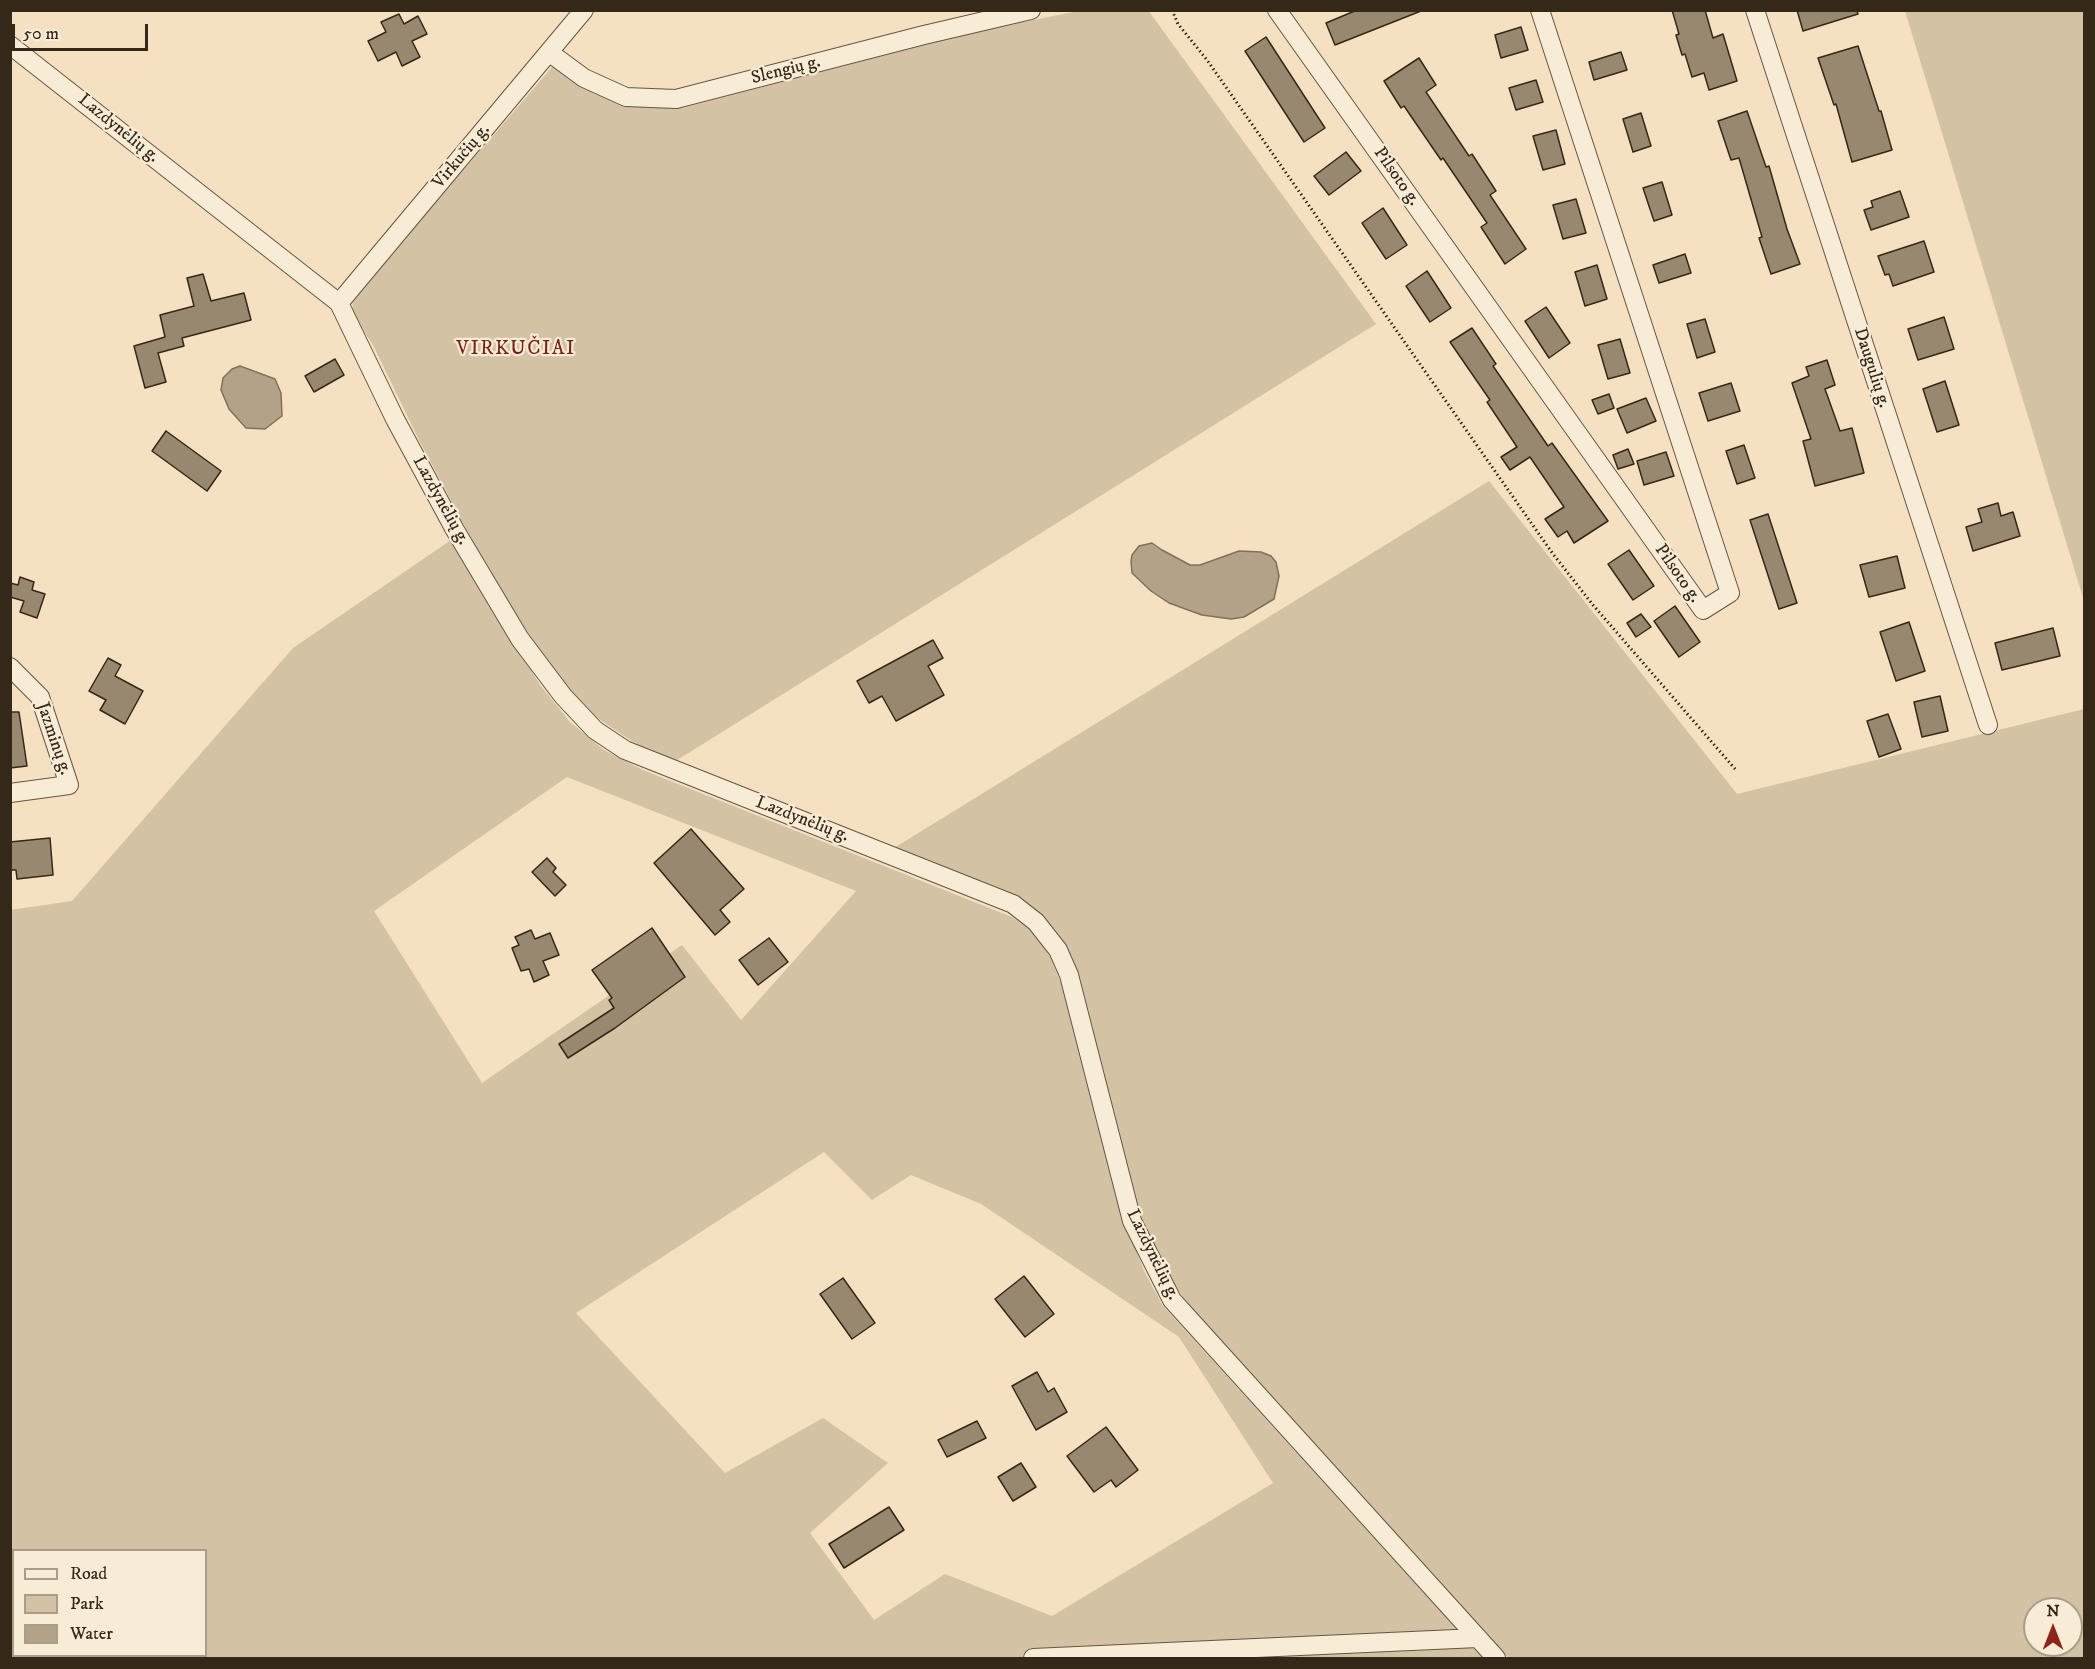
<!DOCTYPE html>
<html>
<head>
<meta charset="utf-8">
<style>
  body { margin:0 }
  #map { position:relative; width:2095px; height:1669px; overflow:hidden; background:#f5e1c1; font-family:"IM FELL DW Pica",serif }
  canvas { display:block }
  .frame { position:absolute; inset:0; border:12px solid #352818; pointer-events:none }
  .legend { position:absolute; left:12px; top:1549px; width:195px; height:108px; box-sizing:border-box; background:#f8ecd7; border:2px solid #aa9e8b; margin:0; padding:8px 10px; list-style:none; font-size:18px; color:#352818 }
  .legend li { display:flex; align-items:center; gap:12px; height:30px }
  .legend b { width:30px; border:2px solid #aa9e8b }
  .north { position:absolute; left:2023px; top:1597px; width:60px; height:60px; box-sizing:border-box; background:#f8ecd7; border:2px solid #aa9e8b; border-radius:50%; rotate:0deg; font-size:16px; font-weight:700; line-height:24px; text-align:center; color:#352818 }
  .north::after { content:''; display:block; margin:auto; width:21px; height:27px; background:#8f2418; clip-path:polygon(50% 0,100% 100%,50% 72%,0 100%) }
  .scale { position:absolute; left:12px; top:24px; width:136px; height:27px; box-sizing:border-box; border:3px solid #352818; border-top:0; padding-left:8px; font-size:18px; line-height:21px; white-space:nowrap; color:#352818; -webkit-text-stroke:4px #f8ecd7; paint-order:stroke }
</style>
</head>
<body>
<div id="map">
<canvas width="2095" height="1669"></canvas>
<div class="frame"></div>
<ul class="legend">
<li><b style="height:8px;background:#f8ecd7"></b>Road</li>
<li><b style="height:16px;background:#d4c2a4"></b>Park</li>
<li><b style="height:16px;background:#b4a288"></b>Water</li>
</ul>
<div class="north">N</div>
<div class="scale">50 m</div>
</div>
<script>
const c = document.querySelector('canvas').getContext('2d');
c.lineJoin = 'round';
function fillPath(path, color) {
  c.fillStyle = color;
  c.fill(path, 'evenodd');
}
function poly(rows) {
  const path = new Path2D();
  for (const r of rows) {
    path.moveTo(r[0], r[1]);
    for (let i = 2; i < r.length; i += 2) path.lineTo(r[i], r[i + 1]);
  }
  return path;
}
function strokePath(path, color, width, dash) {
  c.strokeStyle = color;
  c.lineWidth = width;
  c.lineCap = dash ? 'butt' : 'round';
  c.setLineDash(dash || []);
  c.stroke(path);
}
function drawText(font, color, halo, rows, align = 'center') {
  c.font = font + ' "IM FELL DW Pica",serif';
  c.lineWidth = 4.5;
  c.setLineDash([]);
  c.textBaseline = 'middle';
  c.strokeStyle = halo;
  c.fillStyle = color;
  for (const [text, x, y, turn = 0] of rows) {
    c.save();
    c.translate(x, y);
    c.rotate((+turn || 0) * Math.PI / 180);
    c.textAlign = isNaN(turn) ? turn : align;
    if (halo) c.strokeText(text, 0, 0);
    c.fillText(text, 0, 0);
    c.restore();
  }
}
fillPath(poly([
  [1148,10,1376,324,674,762,648,752,587,711,552,670,500,590,466,529,419,440,373,345,352,313,353,300,360,290,553,66,580,84,625,105,683,108,970,33,1078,11],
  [1905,11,2084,11,2084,601],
  [1489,481,1737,794,2084,709,2084,1658,1508,1658,1191,1308,1169,1277,1142,1222,1046,922,894,848],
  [2035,1609,2071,1609,2071,1645,2035,1645],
  [451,540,540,685,570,722,604,750,643,770,1012,917,1037,935,1051,959,1067,998,1125,1221,1144,1271,1163,1306,1483,1658,11,1658,10,910,72,901,293,648],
  [567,777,856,891,741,1020,682,945,482,1083,374,911],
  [824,1152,872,1200,911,1175,981,1204,1179,1337,1273,1483,1052,1616,945,1574,874,1620,810,1533,888,1463,823,1418,725,1473,576,1313],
  [14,1550,206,1550,206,1656,14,1656]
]), '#d4c2a4');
const water = poly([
  [240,366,275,379,281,393,282,416,265,429,246,428,229,409,221,390,223,378,232,369,240,366],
  [1152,543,1162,550,1190,565,1200,565,1239,551,1261,552,1271,556,1276,562,1279,576,1274,599,1244,617,1231,619,1202,615,1169,603,1151,591,1132,573,1131,561,1132,555,1139,546,1152,543]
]);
fillPath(water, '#b4a288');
strokePath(water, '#81715b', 1.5);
const building = poly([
  [1357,10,1421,10,1421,11,1335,45,1326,23,1357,10],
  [1672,10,1705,10,1713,38,1723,34,1737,81,1709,90,1704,73,1692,77,1685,54,1682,55,1676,35,1679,34,1672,10],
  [1797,10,1857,10,1858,14,1803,31,1797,10],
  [399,14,404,24,418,16,427,34,412,41,420,57,402,66,396,52,378,61,368,41,386,32,381,22,399,14],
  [1521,27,1528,50,1501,58,1495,35,1521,27],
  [1266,37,1325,128,1304,142,1245,51,1266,37],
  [1858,46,1879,111,1881,111,1892,150,1852,162,1836,104,1834,105,1818,58,1858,46],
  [1621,52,1627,70,1594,80,1589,62,1621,52],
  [1419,58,1436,85,1426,92,1469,156,1472,154,1496,191,1490,195,1526,249,1505,264,1481,227,1487,223,1443,158,1441,160,1404,106,1401,108,1384,81,1419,58],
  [1536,80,1543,102,1516,110,1509,88,1536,80],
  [1747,111,1766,167,1769,166,1787,229,1800,264,1771,274,1759,238,1762,237,1739,158,1731,160,1718,121,1747,111],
  [1641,113,1651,146,1633,152,1623,119,1641,113],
  [1556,130,1565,164,1543,170,1533,136,1556,130],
  [1346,152,1361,171,1329,195,1314,176,1346,152],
  [1662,182,1672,215,1654,221,1643,188,1662,182],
  [1900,191,1909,217,1871,230,1864,210,1873,207,1871,201,1900,191],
  [1576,199,1586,233,1563,239,1553,205,1576,199],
  [1383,208,1407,245,1386,259,1362,223,1383,208],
  [1924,241,1934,272,1893,286,1889,274,1885,275,1878,256,1924,241],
  [1685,254,1691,273,1659,283,1653,265,1685,254],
  [1597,265,1607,299,1585,306,1575,272,1597,265],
  [1427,271,1451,308,1430,322,1406,286,1427,271],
  [203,274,211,301,244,293,251,320,182,338,184,346,158,353,166,382,145,388,134,346,165,337,160,315,194,306,187,278,203,274],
  [1546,307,1570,343,1549,358,1525,321,1546,307],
  [1944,317,1954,349,1918,360,1908,329,1944,317],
  [1705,319,1715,352,1697,358,1687,324,1705,319],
  [1472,328,1496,364,1493,366,1548,446,1552,443,1608,521,1574,543,1567,531,1558,537,1545,519,1564,507,1530,457,1510,470,1501,457,1517,447,1487,402,1490,400,1450,342,1472,328],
  [1620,339,1630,373,1608,379,1598,345,1620,339],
  [335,359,344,375,314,392,305,376,335,359],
  [1827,360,1835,385,1825,389,1840,431,1852,428,1864,473,1815,486,1803,441,1811,439,1792,383,1809,376,1806,367,1827,360],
  [1945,381,1959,425,1937,432,1923,389,1945,381],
  [1731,383,1740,411,1708,421,1699,393,1731,383],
  [1609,394,1614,408,1598,414,1592,400,1609,394],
  [1646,398,1656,421,1627,433,1617,409,1646,398],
  [166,431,221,471,207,491,152,451,166,431],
  [1744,445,1755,478,1737,484,1726,451,1744,445],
  [1628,449,1634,464,1618,469,1613,455,1628,449],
  [1666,452,1674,476,1644,485,1637,461,1666,452],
  [1998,503,2001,516,2013,512,2020,536,1973,551,1966,527,1982,522,1978,509,1998,503],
  [1768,514,1797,603,1779,609,1750,520,1768,514],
  [1629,550,1654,586,1633,600,1608,564,1629,550],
  [1897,556,1905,588,1869,597,1860,565,1897,556],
  [20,577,34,582,32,590,45,594,37,618,20,612,24,601,10,597,10,583,18,585,20,577],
  [1675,606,1700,642,1679,657,1654,621,1675,606],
  [1641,614,1651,627,1636,637,1627,623,1641,614],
  [1909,622,1925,671,1896,681,1880,632,1909,622],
  [2053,628,2060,656,2002,670,1995,643,2053,628],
  [933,640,943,658,928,666,944,695,896,721,882,696,869,703,857,681,933,640],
  [108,658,121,665,115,676,143,691,125,724,100,710,106,700,89,691,108,658],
  [1940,696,1948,731,1922,737,1914,702,1940,696],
  [10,712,19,712,27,766,10,768,10,712],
  [1888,714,1901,749,1879,757,1867,721,1888,714],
  [691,829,744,889,720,910,730,922,715,935,654,863,691,829],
  [50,838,53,875,17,879,16,870,10,870,10,842,50,838],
  [547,858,556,868,553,872,566,885,555,896,532,872,547,858],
  [652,928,685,977,615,1028,568,1058,559,1044,614,1008,609,1000,612,998,592,970,652,928],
  [531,930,535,939,550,933,559,955,543,961,549,975,534,982,529,969,521,971,512,948,519,945,515,937,531,930],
  [769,938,788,962,758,985,739,960,769,938],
  [1024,1276,1054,1314,1025,1337,995,1299,1024,1276],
  [843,1278,875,1323,852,1339,820,1294,843,1278],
  [1037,1372,1048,1392,1054,1388,1067,1412,1036,1430,1012,1386,1037,1372],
  [977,1421,986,1438,947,1457,938,1440,977,1421],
  [1106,1427,1138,1470,1116,1487,1111,1480,1094,1492,1067,1456,1106,1427],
  [1021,1463,1036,1487,1013,1501,998,1477,1021,1463],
  [889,1507,904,1530,844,1568,829,1544,889,1507]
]);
fillPath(building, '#998870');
strokePath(building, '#352818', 1.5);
const street = poly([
  [1277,10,1703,610,1730,593,1540,10],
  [1755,10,1988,725],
  [10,45,339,303,395,419,455,530,520,639,563,696,595,730,625,750,1013,904,1036,922,1058,950,1069,975,1132,1221,1172,1300,1496,1658],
  [550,53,584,78,626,97,676,99,924,35,1031,10],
  [339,303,584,10],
  [10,667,40,697,69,785,10,793],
  [1033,1658,1478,1638]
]);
strokePath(street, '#655642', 20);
strokePath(poly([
  [1172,10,1178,24,1207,60,1553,554,1593,605,1736,770]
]), '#352818', 3, [1.5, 3]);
strokePath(street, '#f8ecd7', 18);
drawText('18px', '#352818', '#f8ecd7', [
  ["Slengių g.",786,71,-14],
  ["Lazdynėlių g.",118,129,39],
  ["Virkučių g.",462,157,-50],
  ["Pilsoto g.",1396,177,55],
  ["Daugulių g.",1871,368,72],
  ["Lazdynėlių g.",440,501,61],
  ["Pilsoto g.",1677,574,55],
  ["Jazminų g.",53,739,71],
  ["Lazdynėlių g.",802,820,21],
  ["Lazdynėlių g.",1152,1255,64]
]);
c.letterSpacing = '1.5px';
drawText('20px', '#7a1f14', '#f8ecd7', [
  ["VIRKUČIAI",516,350]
]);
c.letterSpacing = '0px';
</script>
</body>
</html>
